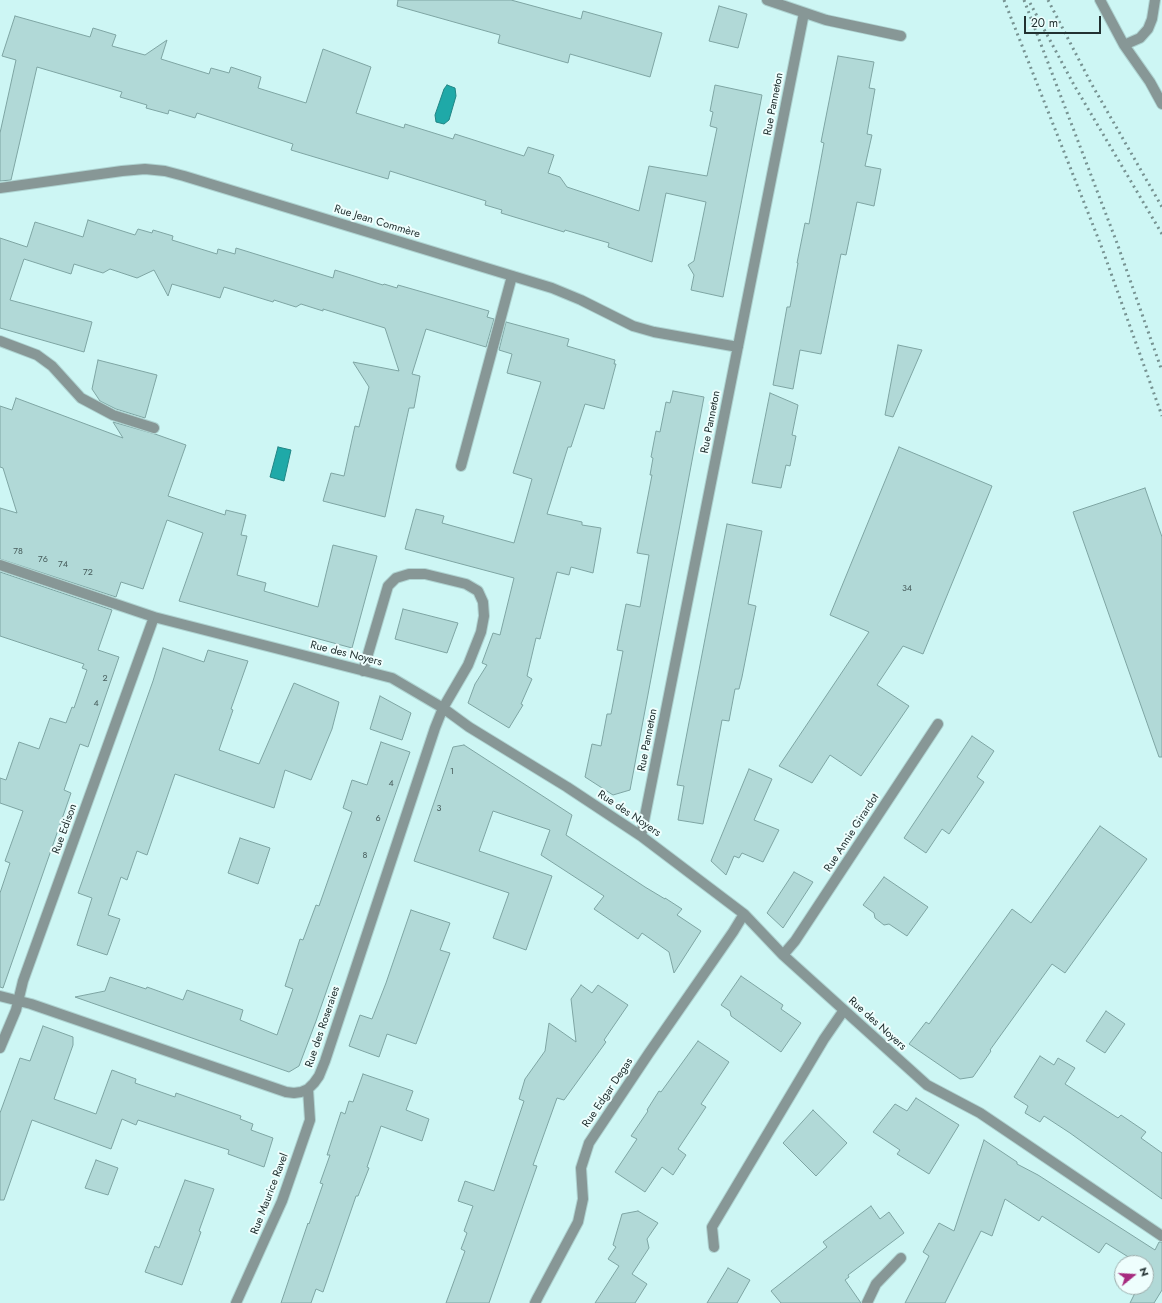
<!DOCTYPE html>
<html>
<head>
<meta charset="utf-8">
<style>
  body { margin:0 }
  #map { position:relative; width:1162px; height:1303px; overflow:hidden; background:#cdf6f4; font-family:Jost,sans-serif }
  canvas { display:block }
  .north { position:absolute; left:1114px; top:1255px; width:40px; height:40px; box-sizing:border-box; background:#eefefd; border:1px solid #9cacab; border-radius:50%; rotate:72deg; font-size:11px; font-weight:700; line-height:16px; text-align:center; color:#223131 }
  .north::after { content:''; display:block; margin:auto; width:14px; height:18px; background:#a62b7f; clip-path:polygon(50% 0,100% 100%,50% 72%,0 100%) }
  .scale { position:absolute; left:1024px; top:16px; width:77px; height:18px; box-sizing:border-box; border:2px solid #223131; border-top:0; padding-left:5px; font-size:12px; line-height:14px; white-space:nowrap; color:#223131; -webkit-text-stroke:3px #eefefd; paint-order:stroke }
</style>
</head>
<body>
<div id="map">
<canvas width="1162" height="1303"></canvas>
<div class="north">N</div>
<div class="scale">20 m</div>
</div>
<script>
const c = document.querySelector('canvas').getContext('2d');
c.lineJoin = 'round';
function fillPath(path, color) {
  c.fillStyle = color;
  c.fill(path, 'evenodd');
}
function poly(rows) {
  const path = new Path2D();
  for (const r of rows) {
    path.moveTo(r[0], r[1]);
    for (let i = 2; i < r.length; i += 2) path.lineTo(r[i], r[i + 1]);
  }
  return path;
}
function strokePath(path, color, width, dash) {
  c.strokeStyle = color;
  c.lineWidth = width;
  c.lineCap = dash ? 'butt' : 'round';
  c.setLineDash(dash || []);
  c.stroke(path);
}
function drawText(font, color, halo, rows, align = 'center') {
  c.font = font + ' Jost,sans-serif';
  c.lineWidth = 4;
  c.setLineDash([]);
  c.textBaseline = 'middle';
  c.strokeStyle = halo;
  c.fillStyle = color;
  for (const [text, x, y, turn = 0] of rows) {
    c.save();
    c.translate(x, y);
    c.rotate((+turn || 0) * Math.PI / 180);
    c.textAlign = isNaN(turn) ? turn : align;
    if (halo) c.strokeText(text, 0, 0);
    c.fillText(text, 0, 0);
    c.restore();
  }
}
const water = poly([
  [447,85,455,88,456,96,449,120,444,124,436,122,435,115,444,89,447,85],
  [278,447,291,450,284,481,270,477,278,447]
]);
fillPath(water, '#1fa9a8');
strokePath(water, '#208584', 1);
const building = poly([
  [398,0,511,0,581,19,583,11,662,33,650,77,570,54,568,63,498,43,500,35,397,6,398,0],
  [719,6,747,14,738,48,709,41,719,6],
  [15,16,90,37,93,28,116,35,112,46,145,55,167,40,161,59,209,74,211,68,229,73,231,67,261,77,258,88,306,103,323,49,371,67,356,113,404,128,405,124,453,139,455,134,524,156,528,147,554,155,548,173,560,177,567,187,639,211,649,166,707,176,717,128,710,126,713,112,710,111,715,85,762,95,723,297,691,290,694,275,688,265,694,261,706,202,666,193,652,262,608,247,609,243,565,230,564,232,501,213,502,210,485,205,486,201,390,171,388,179,291,150,293,144,197,113,195,118,169,110,168,114,146,108,147,105,120,97,122,92,37,67,11,180,0,181,0,133,16,60,2,56,15,16],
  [838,56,874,62,869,88,875,89,867,134,872,135,865,166,881,169,874,206,857,202,846,255,841,254,821,354,800,350,793,389,773,385,787,307,790,307,798,263,797,263,805,223,809,224,824,143,821,142,838,56],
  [88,220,135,235,138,229,152,233,153,230,173,236,172,240,217,254,218,249,235,254,236,248,333,278,335,270,383,285,384,284,397,288,398,285,489,311,487,317,494,319,486,347,426,329,412,374,420,376,414,408,409,408,385,517,323,501,331,473,344,476,355,426,359,427,369,387,353,362,399,371,385,328,323,309,323,311,301,304,296,307,274,300,273,302,224,287,220,298,172,284,168,296,154,270,137,278,110,269,103,273,74,264,71,274,24,259,10,300,92,322,84,352,0,328,0,238,27,247,35,222,83,237,88,220],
  [506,322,569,339,567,346,615,360,614,364,616,364,604,409,585,404,571,447,568,447,547,514,582,522,582,525,601,528,593,573,571,567,569,575,557,572,540,639,536,638,527,676,532,679,521,704,523,705,509,728,468,703,475,684,487,665,482,663,493,633,500,635,514,578,405,549,416,509,444,516,442,523,514,543,532,479,513,473,541,382,507,373,512,354,499,350,506,322],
  [898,345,922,350,893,417,885,415,898,345],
  [98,360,157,375,145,418,116,409,100,401,92,389,98,360],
  [673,391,704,397,630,790,613,795,585,777,592,744,601,746,607,714,611,714,623,651,617,650,626,604,640,607,649,555,637,553,652,475,650,475,653,458,651,457,656,431,660,432,666,402,670,403,673,391],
  [770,393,798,405,792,435,796,436,790,466,786,465,781,488,752,483,770,393],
  [16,398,123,438,113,422,155,434,186,445,168,496,225,515,226,510,246,515,241,535,247,536,237,575,266,583,264,591,318,607,333,545,377,556,352,648,179,601,203,533,167,520,143,589,121,582,116,597,0,559,0,508,17,513,3,468,0,467,0,406,12,410,16,398],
  [899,447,992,486,923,654,903,646,877,685,909,706,861,776,830,755,812,783,779,766,869,632,830,615,899,447],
  [1145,488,1162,537,1162,757,1159,757,1073,512,1145,488],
  [727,524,762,531,748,604,756,606,742,677,739,689,735,689,729,721,722,720,703,824,678,820,684,786,677,785,727,524],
  [0,572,112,610,98,650,119,657,88,747,80,744,64,790,71,793,3,988,0,987,0,893,10,863,5,861,23,811,0,803,0,778,6,780,19,742,39,749,50,718,66,723,72,707,74,708,87,670,82,668,84,664,0,636,0,572],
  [403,609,458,623,447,653,395,639,403,609],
  [163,648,204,662,208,650,248,661,231,709,233,710,219,750,259,764,294,683,339,702,332,729,311,780,285,770,274,808,175,774,147,855,137,851,127,880,121,877,108,915,120,919,107,955,77,945,92,898,78,893,153,681,163,648],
  [380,696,411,713,402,740,370,729,380,696],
  [972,736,994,751,977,777,984,782,949,834,942,829,926,853,904,838,972,736],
  [381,742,410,752,316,1021,299,1066,289,1072,75,997,105,991,110,977,146,989,147,987,183,1000,187,990,243,1010,240,1020,277,1035,293,989,285,986,300,939,303,940,316,905,319,906,352,812,343,808,352,780,367,785,381,742],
  [464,745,572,815,566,835,645,887,665,899,665,898,682,909,677,915,701,931,674,973,669,952,642,933,638,939,594,909,604,896,541,855,550,830,493,811,479,851,552,876,526,950,493,938,509,893,414,861,453,747,464,745],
  [749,769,772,779,754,820,779,830,763,862,742,853,739,858,734,856,726,875,711,861,749,769],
  [1100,826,1147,859,1065,973,1052,964,990,1050,991,1051,973,1077,960,1079,909,1044,926,1022,929,1024,1012,909,1031,923,1100,826],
  [240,838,270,848,258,884,228,873,240,838],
  [794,872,813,882,783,928,767,913,794,872],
  [884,877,928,907,907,936,889,924,884,925,875,918,874,913,863,905,884,877],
  [411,910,450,923,440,950,450,953,416,1044,387,1034,379,1057,349,1046,360,1015,372,1019,386,983,411,910],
  [741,976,783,1005,781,1009,801,1023,781,1052,731,1016,730,1011,721,1005,741,976],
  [581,985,592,993,598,985,628,1005,604,1040,606,1042,564,1100,557,1098,533,1165,537,1166,489,1303,446,1303,465,1251,461,1249,467,1233,464,1231,473,1206,458,1201,465,1181,494,1191,524,1101,519,1099,525,1079,545,1051,549,1023,576,1042,571,999,581,985],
  [1106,1011,1125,1024,1105,1053,1086,1041,1106,1011],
  [43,1026,73,1037,73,1045,54,1099,96,1114,112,1070,136,1079,135,1083,175,1097,176,1093,241,1116,240,1119,253,1124,251,1130,273,1138,264,1167,228,1154,229,1150,138,1120,136,1125,122,1119,111,1149,32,1120,4,1200,0,1200,0,1113,20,1058,30,1061,43,1026],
  [698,1041,729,1062,701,1104,706,1107,678,1149,686,1155,673,1175,662,1167,645,1192,615,1172,637,1139,631,1136,648,1111,647,1110,659,1091,661,1092,698,1041],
  [1040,1056,1054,1065,1058,1058,1075,1068,1065,1084,1118,1118,1121,1115,1146,1132,1141,1138,1162,1153,1162,1199,1070,1133,1044,1116,1040,1122,1025,1113,1028,1106,1014,1097,1040,1056],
  [363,1074,413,1091,406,1110,429,1119,422,1141,381,1126,367,1167,369,1168,358,1196,356,1196,323,1292,316,1289,311,1303,281,1303,308,1223,309,1224,323,1184,320,1183,330,1155,327,1155,341,1112,345,1114,349,1101,353,1102,363,1074],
  [916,1098,959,1125,929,1174,897,1154,900,1150,873,1132,895,1104,907,1111,916,1098],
  [813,1110,847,1143,816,1176,783,1143,813,1110],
  [984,1140,1017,1162,1017,1164,1038,1175,1155,1250,1159,1242,1162,1242,1162,1290,1154,1303,1130,1303,1138,1287,1146,1287,1146,1263,1138,1263,1106,1243,1099,1253,1042,1216,1039,1221,1005,1199,992,1236,981,1231,945,1303,905,1303,929,1256,923,1252,939,1223,954,1231,984,1140],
  [96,1160,118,1168,108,1195,85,1188,96,1160],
  [185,1180,214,1189,199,1231,201,1232,182,1285,145,1272,155,1246,159,1248,185,1180],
  [871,1206,880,1219,889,1212,904,1233,848,1275,849,1277,845,1280,861,1303,781,1303,771,1291,827,1247,823,1242,871,1206],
  [638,1211,658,1223,647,1239,649,1248,632,1274,647,1284,635,1303,595,1303,619,1266,608,1259,616,1247,613,1245,622,1214,638,1211],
  [728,1268,750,1280,737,1303,707,1303,728,1268]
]);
fillPath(building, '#b1d9d7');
strokePath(building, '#7ea5a3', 1);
const minor = poly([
  [767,0,826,20,901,36],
  [1100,0,1124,45,1150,82,1162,104],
  [1124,45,1140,38,1148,29,1152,19,1155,0],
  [0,188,122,171,145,169,165,171,184,176,552,288,581,300,633,326,654,332,738,347],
  [0,341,37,355,52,366,81,398,113,415,154,428],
  [461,466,512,276],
  [0,565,154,617,392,678,443,708,469,727,567,787,641,836,744,914,783,955,927,1085,980,1113,1162,1236],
  [641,836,804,13],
  [783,955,795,941,938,724],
  [0,996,31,1004,286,1092,294,1093,301,1092,308,1089,314,1083,319,1076,325,1061,435,728,443,708,468,665,481,632,484,616,483,602,478,591,466,584,425,574,409,574,396,578,388,586,363,671],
  [0,1048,16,1010,23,981,154,617],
  [714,1247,712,1227,824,1039,844,1010],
  [236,1303,282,1201,310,1120,308,1089],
  [535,1303,538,1297,578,1222,583,1199,581,1168,589,1143,649,1053,733,932,744,914],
  [867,1303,876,1284,901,1258]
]);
strokePath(minor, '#aed3d1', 12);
strokePath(minor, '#879796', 10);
strokePath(poly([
  [1004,0,1102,248,1162,416],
  [1024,0,1117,243,1162,371],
  [1048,0,1091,83,1162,207],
  [1030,3,1074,85,1162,234]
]), '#779392', 3, [2, 4]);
drawText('9px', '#465b5a', null, [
  ["78",18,552],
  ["76",43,560],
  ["74",63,565],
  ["72",88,573],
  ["34",907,589],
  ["2",105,679],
  ["4",96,704],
  ["1",452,772],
  ["4",391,784],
  ["3",439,809],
  ["6",378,819],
  ["8",365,856]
]);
drawText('11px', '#223131', '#eefefd', [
  ["Rue Panneton",774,104,-79],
  ["Rue Jean Commère",377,222,17],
  ["Rue Panneton",711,422,-79],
  ["Rue des Noyers",346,654,14],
  ["Rue Panneton",648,740,-79],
  ["Rue des Noyers",629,814,34],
  ["Rue Edison",65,829,-70],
  ["Rue Annie Girardot",852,833,-57],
  ["Rue des Noyers",877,1024,42],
  ["Rue des Roseraies",323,1027,-71],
  ["Rue Edgar Degas",608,1093,-56],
  ["Rue Maurice Ravel",270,1194,-69]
]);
</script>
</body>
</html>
